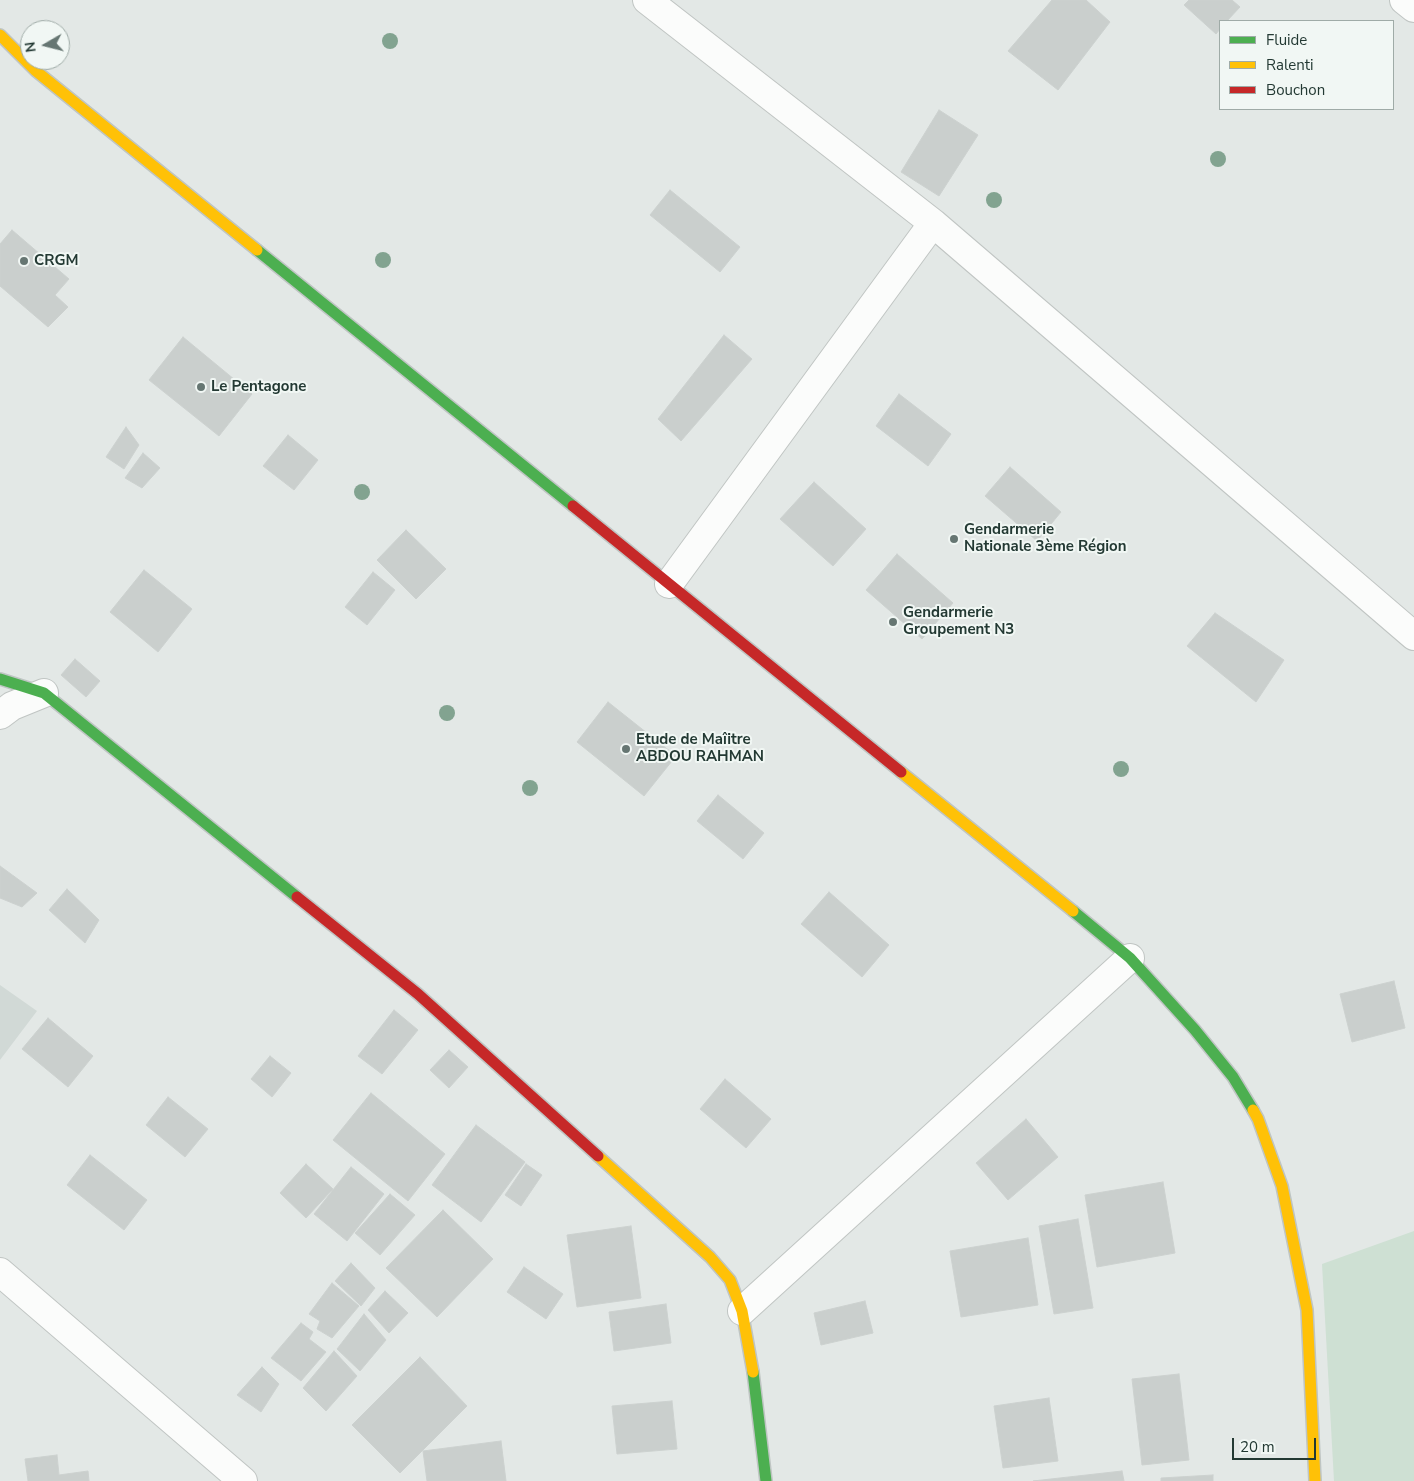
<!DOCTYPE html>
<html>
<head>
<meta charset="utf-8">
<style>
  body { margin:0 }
  #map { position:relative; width:1414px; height:1481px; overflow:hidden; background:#e3e8e6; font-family:"Nunito Sans",sans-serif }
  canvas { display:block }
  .legend { position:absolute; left:1219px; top:20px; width:175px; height:90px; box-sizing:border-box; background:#f1f7f4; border:1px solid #9faba7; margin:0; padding:6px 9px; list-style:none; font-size:15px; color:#233933 }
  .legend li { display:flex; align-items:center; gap:10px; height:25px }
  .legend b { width:25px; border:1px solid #9faba7 }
  .north { position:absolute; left:20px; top:20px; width:50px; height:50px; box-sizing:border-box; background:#f1f7f4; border:1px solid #9faba7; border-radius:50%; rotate:262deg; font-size:14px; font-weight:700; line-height:20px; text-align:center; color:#233933 }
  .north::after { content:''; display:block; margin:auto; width:18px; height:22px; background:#667672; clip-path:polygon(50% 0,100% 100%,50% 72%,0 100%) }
  .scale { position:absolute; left:1232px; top:1438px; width:84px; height:22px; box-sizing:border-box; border:2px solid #233933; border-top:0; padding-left:6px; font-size:15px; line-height:18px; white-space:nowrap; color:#233933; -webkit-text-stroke:4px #f1f7f4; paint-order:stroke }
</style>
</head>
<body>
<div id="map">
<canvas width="1414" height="1481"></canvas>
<ul class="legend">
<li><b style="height:6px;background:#4caf50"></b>Fluide</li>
<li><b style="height:6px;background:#ffc107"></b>Ralenti</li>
<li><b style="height:6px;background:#c62828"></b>Bouchon</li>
</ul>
<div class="north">N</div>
<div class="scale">20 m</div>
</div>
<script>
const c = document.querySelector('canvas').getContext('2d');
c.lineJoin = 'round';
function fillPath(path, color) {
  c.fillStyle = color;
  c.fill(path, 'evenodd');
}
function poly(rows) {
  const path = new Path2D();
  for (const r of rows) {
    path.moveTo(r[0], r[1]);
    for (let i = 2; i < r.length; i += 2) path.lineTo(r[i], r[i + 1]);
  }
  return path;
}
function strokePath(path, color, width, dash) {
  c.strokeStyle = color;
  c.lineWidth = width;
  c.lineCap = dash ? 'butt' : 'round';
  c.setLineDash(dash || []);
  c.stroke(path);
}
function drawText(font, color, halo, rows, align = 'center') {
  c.font = font + ' "Nunito Sans",sans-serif';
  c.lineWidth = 4;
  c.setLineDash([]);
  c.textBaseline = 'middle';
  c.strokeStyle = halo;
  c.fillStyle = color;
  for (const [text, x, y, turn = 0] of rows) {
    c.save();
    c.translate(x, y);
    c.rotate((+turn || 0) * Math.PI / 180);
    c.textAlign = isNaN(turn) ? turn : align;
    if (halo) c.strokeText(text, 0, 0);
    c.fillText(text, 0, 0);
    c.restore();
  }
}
fillPath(poly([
  [0,985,37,1011,0,1060]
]), '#d1d9d6');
fillPath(poly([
  [1414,1231,1414,1481,1334,1481,1322,1264]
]), '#cee0d3');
const building = poly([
  [1052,0,1086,0,1110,22,1058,90,1008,51,1052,0],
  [1189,0,1232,0,1240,7,1227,21,1220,21,1220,29,1216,34,1184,5,1189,0],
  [939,110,978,135,939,196,901,172,939,110],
  [670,190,740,247,720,272,650,215,670,190],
  [12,230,69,279,55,295,68,307,48,327,0,286,0,244,12,230],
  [724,335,752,359,681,441,658,419,724,335],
  [183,337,252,394,219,436,149,380,183,337],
  [899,394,951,434,928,466,876,426,899,394],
  [126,427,139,445,124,469,106,457,126,427],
  [288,435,318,460,294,490,263,466,288,435],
  [143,453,160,468,142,488,125,478,143,453],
  [1010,467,1061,512,1037,541,985,496,1010,467],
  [814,482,866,529,833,566,780,519,814,482],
  [406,530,446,569,416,599,377,560,406,530],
  [897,554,953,603,922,639,866,590,897,554],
  [144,570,192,609,158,652,110,612,144,570],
  [373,572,395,590,367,625,345,607,373,572],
  [1215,613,1284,660,1256,702,1187,646,1215,613],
  [75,659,100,681,86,697,61,675,75,659],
  [608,702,676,756,644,796,577,742,608,702],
  [718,795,764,833,743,859,697,821,718,795],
  [0,866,37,893,22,907,0,898,0,866],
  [67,889,99,920,85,943,49,910,67,889],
  [829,892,889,945,862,977,801,924,829,892],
  [1394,981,1405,1028,1352,1042,1340,994,1394,981],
  [394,1010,418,1030,382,1074,358,1056,394,1010],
  [48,1018,93,1056,68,1087,22,1049,48,1018],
  [449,1050,468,1067,449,1088,430,1070,449,1050],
  [270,1056,291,1073,272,1097,251,1079,270,1056],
  [725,1079,771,1119,746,1148,700,1109,725,1079],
  [371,1093,445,1154,408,1201,333,1140,371,1093],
  [168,1097,208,1129,185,1157,146,1125,168,1097],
  [1026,1119,1058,1157,1008,1200,976,1163,1026,1119],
  [476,1125,525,1162,481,1222,432,1185,476,1125],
  [90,1155,147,1200,124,1230,67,1185,90,1155],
  [306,1164,333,1189,306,1218,280,1193,306,1164],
  [526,1164,542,1175,521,1206,505,1195,526,1164],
  [351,1167,384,1194,347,1241,314,1214,351,1167],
  [1163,1182,1175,1253,1097,1267,1085,1195,1163,1182],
  [390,1194,415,1215,380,1255,355,1233,390,1194],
  [443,1210,493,1259,437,1317,386,1268,443,1210],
  [1078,1219,1093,1308,1054,1314,1039,1226,1078,1219],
  [631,1226,641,1298,577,1307,567,1235,631,1226],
  [1028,1238,1038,1305,961,1317,950,1251,1028,1238],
  [351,1263,375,1288,361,1306,335,1281,351,1263],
  [524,1267,563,1294,546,1319,507,1292,524,1267],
  [332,1283,359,1306,332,1338,317,1329,320,1321,309,1314,332,1283],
  [385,1291,408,1313,389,1333,368,1310,385,1291],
  [865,1301,873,1333,821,1345,814,1313,865,1301],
  [666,1304,671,1343,614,1351,609,1312,666,1304],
  [364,1314,386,1340,360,1371,337,1349,364,1314],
  [301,1323,313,1332,309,1339,326,1352,301,1381,271,1358,301,1323],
  [334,1351,357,1376,326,1411,303,1388,334,1351],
  [420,1357,467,1406,400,1473,352,1425,420,1357],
  [262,1367,279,1384,261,1412,237,1395,262,1367],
  [1179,1374,1189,1460,1142,1465,1132,1379,1179,1374],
  [1049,1398,1058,1461,1003,1468,994,1406,1049,1398],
  [672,1401,677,1449,617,1454,612,1406,672,1401],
  [501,1441,506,1481,427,1481,423,1451,501,1441],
  [57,1455,59,1475,88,1471,89,1481,28,1481,25,1459,57,1455],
  [1122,1471,1124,1481,1033,1481,1122,1471],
  [1213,1475,1213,1481,1161,1481,1161,1478,1213,1475]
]);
fillPath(building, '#cacfcd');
strokePath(building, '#ccd1cf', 1);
const street = poly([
  [647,0,933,223,1414,636],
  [1404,0,1414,8],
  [669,584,933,223],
  [0,715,12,706,44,693],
  [0,1272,243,1481],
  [742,1311,1130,958]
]);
const fast = poly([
  [257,250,573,506],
  [0,679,44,693,297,897],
  [1073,911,1130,958,1195,1030,1233,1077,1253,1110],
  [753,1372,766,1481]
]);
const slow = poly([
  [0,35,36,71,257,250],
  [901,772,1073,911],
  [1253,1110,1258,1119,1282,1186,1307,1310,1315,1481],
  [598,1156,710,1257,730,1280,742,1311,753,1372]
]);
const jam = poly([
  [573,506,901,772],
  [297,897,418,994,598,1156]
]);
strokePath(street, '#c0c5c3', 30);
strokePath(fast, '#bfc5c3', 14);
strokePath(slow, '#bfc5c3', 14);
strokePath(jam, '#bfc5c3', 14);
strokePath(street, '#fbfcfb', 28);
strokePath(fast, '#4caf50', 11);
strokePath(slow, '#ffc107', 11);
strokePath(jam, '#c62828', 11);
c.fillStyle = '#82a390';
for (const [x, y] of [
  [390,41],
  [1218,159],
  [994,200],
  [383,260],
  [362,492],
  [447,713],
  [1121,769],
  [530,788]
]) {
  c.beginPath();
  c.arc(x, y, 8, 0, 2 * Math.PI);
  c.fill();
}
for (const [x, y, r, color] of [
  [24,261,5,"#667672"],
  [201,387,5,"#667672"],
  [954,539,5,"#667672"],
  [893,622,5,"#667672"],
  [626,749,5,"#667672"]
]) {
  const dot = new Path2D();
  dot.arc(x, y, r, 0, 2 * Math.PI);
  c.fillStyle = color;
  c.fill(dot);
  strokePath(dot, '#f1f7f4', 2);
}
drawText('bold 15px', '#233933', '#f1f7f4', [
  ["CRGM",34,261],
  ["Le Pentagone",211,387],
  ["Gendarmerie",964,530],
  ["Nationale 3ème Région",964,547],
  ["Gendarmerie",903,613],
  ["Groupement N3",903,630],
  ["Etude de Maîitre",636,740],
  ["ABDOU RAHMAN",636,757]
], 'left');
</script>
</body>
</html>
